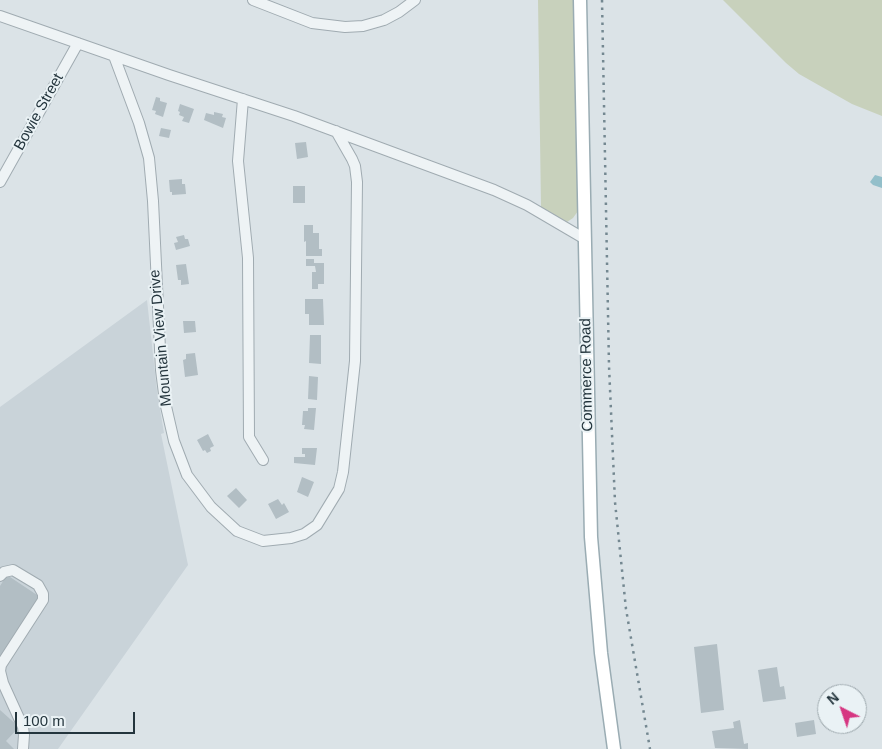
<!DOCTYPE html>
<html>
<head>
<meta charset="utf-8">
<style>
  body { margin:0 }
  #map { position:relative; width:882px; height:749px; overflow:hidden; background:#dbe3e7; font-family:Arial,sans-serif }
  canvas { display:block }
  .north { position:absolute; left:817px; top:684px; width:50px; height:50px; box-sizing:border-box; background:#eaf2f5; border:1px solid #9ba6ab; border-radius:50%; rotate:319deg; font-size:14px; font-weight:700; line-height:20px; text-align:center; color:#24353d }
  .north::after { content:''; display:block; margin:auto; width:18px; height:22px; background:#d63681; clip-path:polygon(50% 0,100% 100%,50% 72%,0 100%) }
  .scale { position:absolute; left:15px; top:712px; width:120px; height:22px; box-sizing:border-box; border:2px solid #24353d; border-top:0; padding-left:6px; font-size:15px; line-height:18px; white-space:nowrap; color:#24353d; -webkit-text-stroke:4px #eaf2f5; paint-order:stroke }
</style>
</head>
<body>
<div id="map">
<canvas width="882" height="749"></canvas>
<div class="north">N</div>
<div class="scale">100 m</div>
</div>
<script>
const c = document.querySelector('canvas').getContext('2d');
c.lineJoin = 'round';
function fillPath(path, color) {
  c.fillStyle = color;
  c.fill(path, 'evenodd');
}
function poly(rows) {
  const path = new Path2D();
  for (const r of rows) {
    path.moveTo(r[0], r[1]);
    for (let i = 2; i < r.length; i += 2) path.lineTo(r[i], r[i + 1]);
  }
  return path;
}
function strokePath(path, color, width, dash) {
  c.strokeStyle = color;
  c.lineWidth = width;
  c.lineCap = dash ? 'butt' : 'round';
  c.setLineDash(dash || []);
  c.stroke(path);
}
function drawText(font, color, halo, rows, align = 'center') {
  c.font = font + ' Arial,sans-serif';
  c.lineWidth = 4;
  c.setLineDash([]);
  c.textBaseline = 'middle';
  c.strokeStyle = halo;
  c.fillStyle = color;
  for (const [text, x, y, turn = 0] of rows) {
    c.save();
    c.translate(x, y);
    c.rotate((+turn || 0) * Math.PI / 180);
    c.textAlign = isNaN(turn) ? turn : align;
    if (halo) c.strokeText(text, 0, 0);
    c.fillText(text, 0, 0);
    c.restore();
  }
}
fillPath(poly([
  [147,300,157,391,164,433,161,434,188,565,58,749,0,749,0,407]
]), '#c9d3d9');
fillPath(poly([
  [538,0,574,0,578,211,573,218,567,222,541,207],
  [723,0,882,0,882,116,852,104,799,74,786,63]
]), '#c8d1bc');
fillPath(poly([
  [875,175,882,177,882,188,873,185,870,182]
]), '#93bfca');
fillPath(poly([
  [156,97,160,98,160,101,167,103,163,117,155,114,156,111,152,110],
  [180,104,194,109,189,123,182,121,184,117,179,115,180,112,178,111],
  [214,112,223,114,222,117,226,118,223,128,204,120,206,113,214,115],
  [161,128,171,130,169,138,159,136],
  [306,142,308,157,297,159,295,143],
  [182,179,182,184,185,184,186,194,172,195,172,192,170,192,169,180],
  [293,186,305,186,305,203,293,203],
  [304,225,313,225,313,233,319,233,319,249,322,249,322,256,306,256,306,241,304,242],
  [184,235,185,239,188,239,190,246,176,250,174,243,178,242,176,237],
  [306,259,314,259,314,263,324,263,324,284,318,284,318,289,312,289,312,272,316,272,315,266,306,266],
  [186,264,189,284,181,285,181,280,178,280,176,265],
  [305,299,323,299,324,325,309,325,309,314,305,314],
  [183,321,195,321,196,332,184,333],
  [310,335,321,335,321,364,309,363],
  [195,353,198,375,185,377,183,360,186,359,186,354],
  [309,376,318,377,317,400,308,399],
  [308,408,316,408,314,430,304,429,305,425,302,425,303,411,308,411],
  [208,434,214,446,210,448,211,451,207,453,205,450,203,451,197,440],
  [302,448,317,448,315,465,294,463,294,457,305,457,305,454,302,454],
  [302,477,314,482,308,497,297,492],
  [236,488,247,500,239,508,227,496],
  [278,499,282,505,284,503,289,512,276,519,268,504],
  [7,575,40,597,0,660,0,586],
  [717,644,724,710,701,713,694,647],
  [777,667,780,687,784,686,786,699,763,702,758,670],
  [0,710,19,727,6,741,14,749,0,749],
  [740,720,744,744,748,743,748,749,715,748,712,731,734,728,733,722],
  [814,720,816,734,797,737,795,723]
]), '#b2bec4');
const minor = poly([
  [253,0,312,23,345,27,363,26,384,20,399,12,415,0],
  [0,16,169,75,294,116,494,190,527,205,585,239],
  [114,56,139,123,149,158,153,201,161,370,165,402,174,441,187,475,211,507,237,531,263,541,291,538,304,534,317,525,339,489,343,472,355,361,357,182,355,166,352,159,336,131],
  [243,99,238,161,248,258,249,437,263,460],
  [0,182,78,43],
  [0,576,4,572,13,570,38,585,43,594,43,600,1,665,0,671,3,683,23,727,24,735,23,749]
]);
const major = poly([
  [580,0,591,537,601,653,614,749]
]);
strokePath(minor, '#a0abb1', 12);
strokePath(major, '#9aacb3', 15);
strokePath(minor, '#eef3f5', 10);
strokePath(major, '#fff', 12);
strokePath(poly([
  [602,0,609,366,615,502,626,609,650,749]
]), '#748891', 2.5, [2.5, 5]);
drawText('15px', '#24353d', '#eaf2f5', [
  ["Bowie Street",39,112,-61],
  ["Mountain View Drive",161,338,-95],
  ["Commerce Road",587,375,-91]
]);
</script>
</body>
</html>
